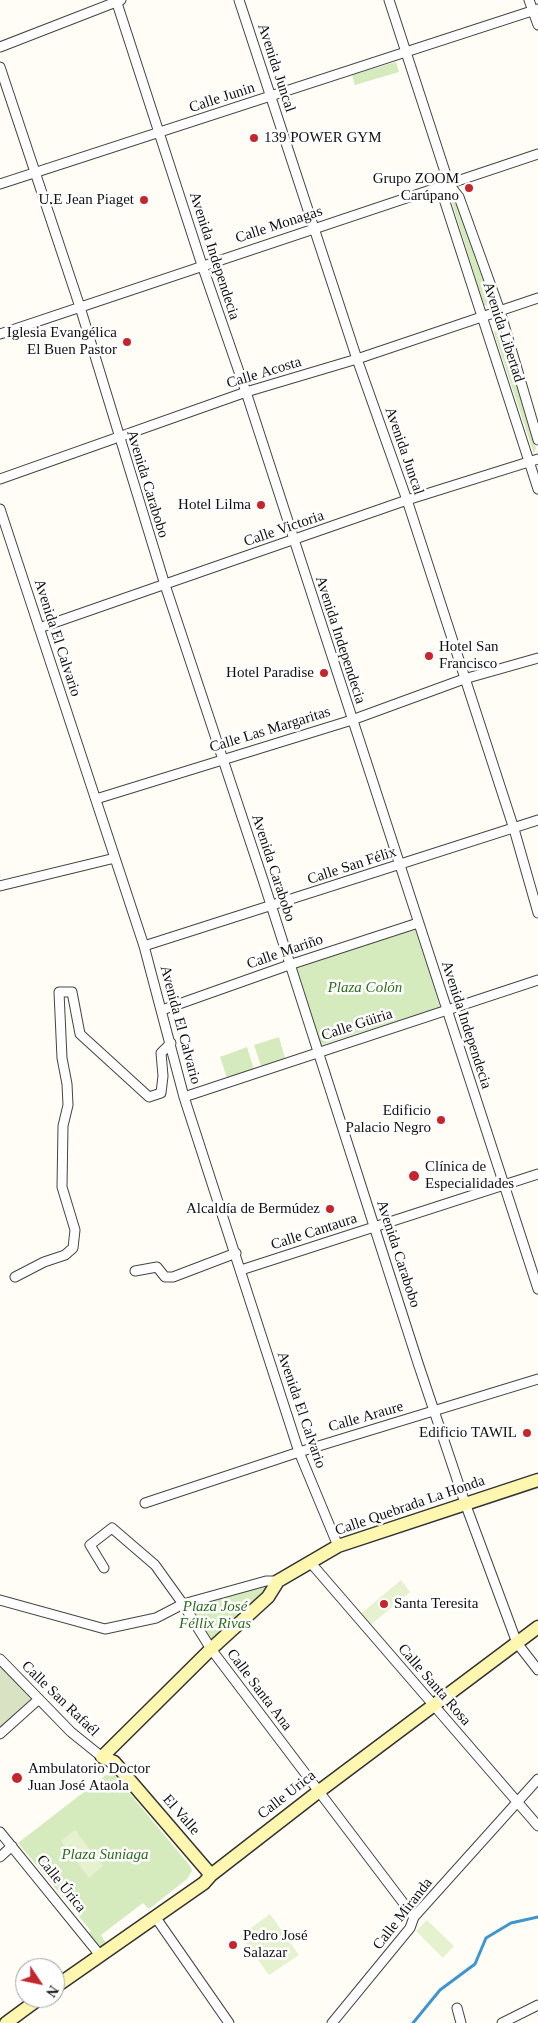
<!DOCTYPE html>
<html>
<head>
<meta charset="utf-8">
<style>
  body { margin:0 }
  #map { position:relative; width:538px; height:2023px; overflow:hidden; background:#fffdf5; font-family:"Times New Roman",serif }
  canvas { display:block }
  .north { position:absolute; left:15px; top:1958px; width:50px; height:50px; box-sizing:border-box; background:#fff; border:1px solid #a0a0a0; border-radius:50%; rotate:124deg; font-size:14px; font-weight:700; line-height:20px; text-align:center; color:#111 }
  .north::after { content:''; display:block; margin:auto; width:18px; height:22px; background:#c4262e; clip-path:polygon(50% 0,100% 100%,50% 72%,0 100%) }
</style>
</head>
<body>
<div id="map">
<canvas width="538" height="2023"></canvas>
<div class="north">N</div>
</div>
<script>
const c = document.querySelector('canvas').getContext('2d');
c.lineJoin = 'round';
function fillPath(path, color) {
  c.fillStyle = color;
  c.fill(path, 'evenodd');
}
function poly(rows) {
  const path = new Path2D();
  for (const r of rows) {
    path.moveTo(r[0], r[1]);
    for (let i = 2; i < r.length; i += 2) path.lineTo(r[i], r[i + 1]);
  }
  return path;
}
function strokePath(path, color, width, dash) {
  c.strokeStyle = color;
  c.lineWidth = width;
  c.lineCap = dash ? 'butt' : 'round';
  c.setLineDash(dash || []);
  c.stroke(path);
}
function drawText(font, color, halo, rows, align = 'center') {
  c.font = font + ' "Times New Roman",serif';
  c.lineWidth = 5;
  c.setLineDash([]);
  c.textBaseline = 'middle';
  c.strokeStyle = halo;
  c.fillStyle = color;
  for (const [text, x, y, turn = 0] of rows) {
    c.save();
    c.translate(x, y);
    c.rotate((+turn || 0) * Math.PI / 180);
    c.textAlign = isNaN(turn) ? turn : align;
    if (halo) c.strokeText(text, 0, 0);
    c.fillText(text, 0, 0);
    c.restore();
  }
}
fillPath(poly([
  [396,62,399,72,355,85,352,75],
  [453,196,462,215,492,303,490,306,484,305,451,200],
  [498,327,536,448,534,454,494,333],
  [416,927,440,1007,321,1045,296,965],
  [279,1037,285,1058,261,1066,254,1045],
  [247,1047,254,1069,227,1078,220,1057],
  [273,1584,210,1644,188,1606],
  [111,1771,191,1867,192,1871,187,1879,149,1909,143,1903,101,1935,106,1943,98,1949,86,1935,91,1931,18,1843]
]), '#d5ebbd');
fillPath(poly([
  [0,1659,39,1699,0,1734]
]), '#d9e3c4');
fillPath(poly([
  [401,1580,410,1592,367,1628,357,1617],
  [75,1830,103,1866,89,1878,61,1841],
  [270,1914,299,1955,269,1975,240,1936],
  [427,1920,454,1946,443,1958,416,1931]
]), '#e6f2cf');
strokePath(poly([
  [413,2023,440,1990,475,1964,486,1938,511,1923,538,1917]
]), '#3f96cf', 3);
const street = poly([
  [116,0,202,265,246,392,538,1289],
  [239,0,357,359,407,500,514,829,538,913],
  [389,0,449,184,459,197,500,311,538,440],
  [529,0,538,25],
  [0,47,121,0],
  [0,67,80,307,165,585,263,880,418,1363,465,1503,517,1643,538,1670],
  [0,184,538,9],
  [449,184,444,199,538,489],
  [0,334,538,154],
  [0,479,246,392,357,359,538,298],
  [0,509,144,946,184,1097,299,1452,338,1546],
  [39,628,407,500,538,459],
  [96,799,352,720,464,679,538,658],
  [0,886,115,858],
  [144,946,538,820],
  [162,1010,289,965,418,923],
  [184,1097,538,980],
  [241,1270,538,1174],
  [135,1271,157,1267,165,1277,173,1277,236,1253],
  [15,1277,44,1262,65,1255,73,1248,75,1230,62,1187,63,1126,68,1105,67,1084,62,1058,59,992,72,992,80,1034,149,1097,161,1093,163,1076,161,1053,171,1043],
  [145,1503,299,1452,538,1379],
  [310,1562,538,1826],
  [104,1568,90,1545,112,1528,155,1565,183,1604,211,1649,414,1917],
  [0,1600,105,1629,156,1618,183,1604,266,1581,278,1581],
  [0,1659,71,1732,102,1757],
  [0,1734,39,1699],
  [0,1832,99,1954],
  [0,1857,12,1846],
  [156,1918,229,2023],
  [457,2008,461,2023],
  [332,2023,410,1928,414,1917,538,1779],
  [502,2023,538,2005]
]);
const secondary = poly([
  [211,1875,114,1762,102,1757,211,1649,268,1597,278,1581,338,1546,538,1480],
  [55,1987,204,1883,211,1875,318,1792,538,1627],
  [6,2023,40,1998]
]);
strokePath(street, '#444', 11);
strokePath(secondary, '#333', 15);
strokePath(street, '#fff', 9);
strokePath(secondary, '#fff6b0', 12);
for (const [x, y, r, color] of [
  [254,138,5,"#c4262e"],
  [469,188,5,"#c4262e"],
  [144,200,5,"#c4262e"],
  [127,342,5,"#c4262e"],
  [261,505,5,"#c4262e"],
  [429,656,5,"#c4262e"],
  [324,673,5,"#c4262e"],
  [441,1120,5,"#c4262e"],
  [414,1176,6,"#c4262e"],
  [330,1209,5,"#c4262e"],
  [527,1433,5,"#c4262e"],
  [384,1604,5,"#c4262e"],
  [17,1778,6,"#c4262e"],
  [233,1945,5,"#c4262e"]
]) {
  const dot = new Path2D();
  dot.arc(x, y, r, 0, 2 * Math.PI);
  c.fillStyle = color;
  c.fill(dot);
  strokePath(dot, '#fff', 2);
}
drawText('15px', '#111', '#fff', [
  ["Avenida Juncal",276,68,72],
  ["Calle Junin",222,98,-18],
  ["Calle Monagas",279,225,-18],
  ["Avenida Independecia",214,256,72],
  ["Avenida Libertad",503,332,72],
  ["Calle Acosta",264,373,-17],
  ["Avenida Juncal",404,451,71],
  ["Avenida Carabobo",147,484,73],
  ["Calle Victoria",284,529,-19],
  ["Avenida El Calvario",57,638,72],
  ["Avenida Independecia",340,640,72],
  ["Calle Las Margaritas",270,730,-17],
  ["Calle San Félix",352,866,-18],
  ["Avenida Carabobo",273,868,72],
  ["Calle Mariño",285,952,-19],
  ["Avenida El Calvario",180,1025,75],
  ["Calle Güiria",357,1025,-18],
  ["Avenida Independecia",466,1025,72],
  ["Calle Cantaura",314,1232,-18],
  ["Avenida Carabobo",398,1254,72],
  ["Avenida El Calvario",301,1410,71],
  ["Calle Araure",366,1417,-16],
  ["Calle Quebrada La Honda",410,1506,-19],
  ["Calle Santa Rosa",434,1685,49],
  ["Calle Santa Ana",259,1690,53],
  ["Calle San Rafaél",60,1699,44],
  ["Calle Urica",287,1795,-38],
  ["El Valle",181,1815,49],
  ["Calle Úrica",61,1884,51],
  ["Calle Miranda",403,1914,-52]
]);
drawText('15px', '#111', '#fff', [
  ["139 POWER GYM",264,138,"left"],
  ["Grupo ZOOM",459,179],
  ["Carúpano",459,196],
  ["U.E Jean Piaget",134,200],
  ["Iglesia Evangélica",117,333],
  ["El Buen Pastor",117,350],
  ["Hotel Lilma",251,505],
  ["Hotel San",439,647,"left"],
  ["Francisco",439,664,"left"],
  ["Hotel Paradise",314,673],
  ["Edificio",431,1111],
  ["Palacio Negro",431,1128],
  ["Clínica de",425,1167,"left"],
  ["Especialidades",425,1184,"left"],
  ["Alcaldía de Bermúdez",320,1209],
  ["Edificio TAWIL",517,1433],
  ["Santa Teresita",394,1604,"left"],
  ["Ambulatorio Doctor",28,1769,"left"],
  ["Juan José Ataola",28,1786,"left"],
  ["Pedro José",243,1936,"left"],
  ["Salazar",243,1953,"left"]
], 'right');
drawText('italic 15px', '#2f6b1f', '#fff', [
  ["Plaza Colón",365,988],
  ["Plaza José",215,1607],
  ["Féllix Rivas",215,1624],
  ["Plaza Suniaga",105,1855]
]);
</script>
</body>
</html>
